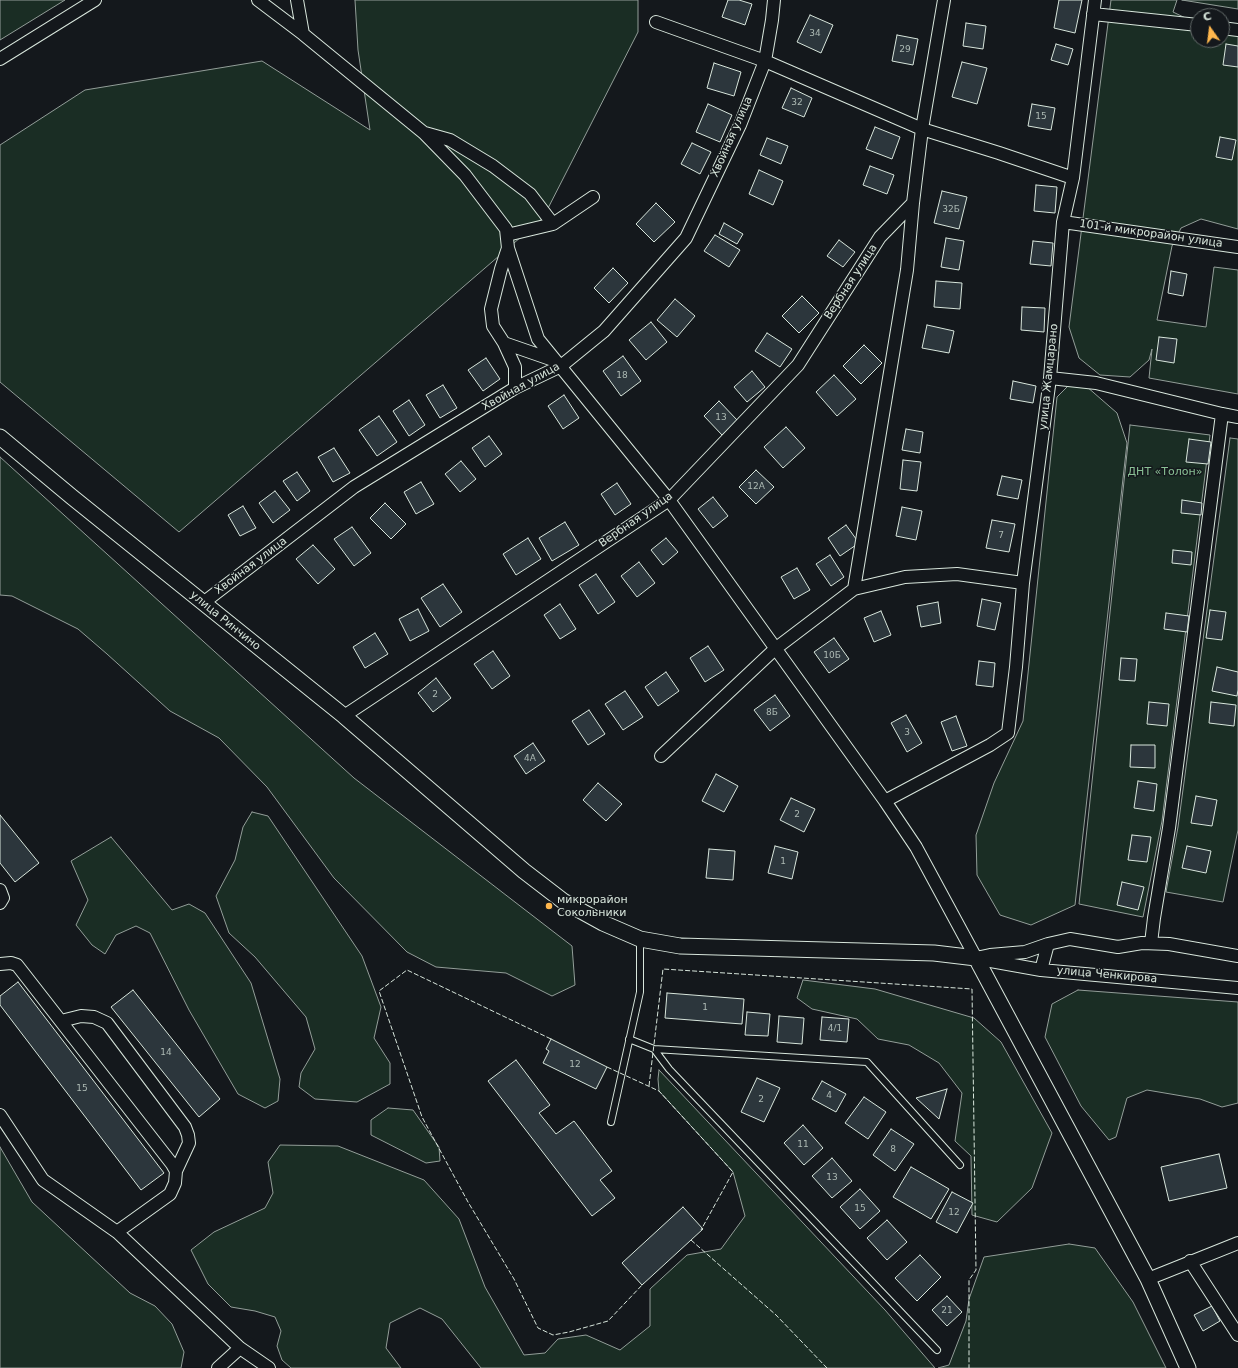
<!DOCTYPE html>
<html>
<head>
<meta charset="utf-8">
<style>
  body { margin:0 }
  #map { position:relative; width:1238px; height:1368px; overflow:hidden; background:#14181c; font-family:"DejaVu Sans",sans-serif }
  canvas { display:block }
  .north { position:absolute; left:1190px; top:8px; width:40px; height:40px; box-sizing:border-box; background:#14181c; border:1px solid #626a69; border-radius:50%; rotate:346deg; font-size:11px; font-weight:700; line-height:16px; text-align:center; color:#d8e6dc }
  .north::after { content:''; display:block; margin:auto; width:14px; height:18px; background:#ffb74d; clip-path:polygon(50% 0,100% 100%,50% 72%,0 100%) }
</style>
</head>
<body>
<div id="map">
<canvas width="1238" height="1368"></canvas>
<div class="north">С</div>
</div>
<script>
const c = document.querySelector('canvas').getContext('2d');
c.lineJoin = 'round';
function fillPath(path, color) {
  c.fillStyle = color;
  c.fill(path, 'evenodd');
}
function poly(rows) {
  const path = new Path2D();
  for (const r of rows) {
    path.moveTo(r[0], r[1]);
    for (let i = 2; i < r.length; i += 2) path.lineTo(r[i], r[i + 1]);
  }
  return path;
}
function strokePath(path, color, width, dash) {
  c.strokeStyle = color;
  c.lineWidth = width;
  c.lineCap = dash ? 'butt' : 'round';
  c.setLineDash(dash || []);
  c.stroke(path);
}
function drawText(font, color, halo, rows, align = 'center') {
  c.font = font + ' "DejaVu Sans",sans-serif';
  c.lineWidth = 3;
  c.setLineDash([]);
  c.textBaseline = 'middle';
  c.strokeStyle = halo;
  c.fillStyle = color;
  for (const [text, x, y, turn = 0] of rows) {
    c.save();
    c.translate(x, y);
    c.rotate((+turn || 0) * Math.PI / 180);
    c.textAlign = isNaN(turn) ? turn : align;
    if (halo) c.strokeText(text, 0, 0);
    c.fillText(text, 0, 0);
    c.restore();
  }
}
const green = poly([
  [0,0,65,0,0,40,0,0],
  [355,0,638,0,638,32,543,218,179,532,0,382,0,145,85,90,262,61,370,130,358,50,355,0],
  [1111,0,1177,0,1173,12,1198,24,1198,40,1222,40,1222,27,1238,28,1238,229,1201,219,1181,228,1172,246,1157,320,1206,327,1214,267,1238,270,1238,394,1149,378,1152,349,1149,360,1130,377,1100,375,1079,358,1069,327,1111,0],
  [1182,0,1238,0,1238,9,1182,0],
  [1070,384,1086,386,1117,413,1127,443,1075,905,1031,925,1000,915,977,875,976,835,994,783,1023,721,1057,397,1070,384],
  [1130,425,1210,435,1162,821,1143,917,1079,904,1130,425],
  [1230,438,1238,439,1238,830,1223,902,1166,892,1178,827,1230,438],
  [0,457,354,778,572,946,575,985,552,996,506,973,436,967,407,952,334,878,267,787,219,738,170,711,107,654,78,629,12,596,0,595,0,457],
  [252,812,268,816,362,956,381,1007,374,1038,390,1063,390,1084,357,1102,315,1099,299,1087,301,1073,315,1049,306,1017,255,957,229,933,216,896,235,860,243,827,252,812],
  [111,837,172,910,189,904,205,913,251,983,280,1079,278,1101,265,1108,238,1094,189,1010,150,933,136,926,116,935,105,954,92,945,76,925,88,900,71,861,111,837],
  [803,980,875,989,974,1018,1001,1042,1052,1133,1032,1188,997,1222,972,1215,971,1156,955,1141,962,1093,939,1063,909,1045,878,1039,857,1019,812,1009,797,998,803,980],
  [1078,990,1238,1002,1238,1103,1222,1107,1200,1099,1147,1090,1127,1098,1116,1137,1109,1140,1081,1106,1045,1037,1052,1004,1078,990],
  [659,1070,885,1310,935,1368,481,1368,442,1319,420,1308,390,1323,386,1348,401,1368,291,1368,282,1360,277,1346,281,1331,275,1317,255,1311,231,1307,208,1284,191,1250,214,1232,265,1208,273,1193,268,1162,280,1145,338,1146,424,1180,459,1219,485,1287,524,1355,545,1353,558,1339,586,1335,620,1350,650,1326,650,1289,687,1255,721,1249,745,1216,733,1172,659,1091,658,1079,659,1070],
  [388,1108,413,1110,439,1147,440,1161,426,1163,371,1135,371,1120,388,1108],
  [0,1147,32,1202,130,1293,155,1306,172,1324,184,1352,181,1368,0,1368,0,1147],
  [1069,1244,1095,1248,1133,1302,1166,1368,938,1368,949,1365,966,1321,969,1299,984,1257,1069,1244]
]);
fillPath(green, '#1a2d24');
strokePath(green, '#939e99', 1);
const building = poly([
  [728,0,739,0,752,4,745,25,722,17,728,0],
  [1059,0,1082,0,1075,33,1054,28,1059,0],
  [810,15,833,25,821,53,797,42,810,15],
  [966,23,986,26,983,49,963,46,966,23],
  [897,35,918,39,913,65,892,61,897,35],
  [1056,44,1073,49,1068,65,1051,60,1056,44],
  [1226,44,1238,46,1238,67,1223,65,1226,44],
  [962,62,987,68,977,104,952,97,962,62],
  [714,63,741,72,734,96,707,88,714,63],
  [791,88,812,98,804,117,782,108,791,88],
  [708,104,732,115,720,142,696,132,708,104],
  [1032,104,1055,108,1051,130,1028,126,1032,104],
  [875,127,900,137,892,159,866,149,875,127],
  [1220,137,1236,140,1232,160,1216,157,1220,137],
  [767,138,788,146,781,164,760,155,767,138],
  [692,143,711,152,700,174,681,164,692,143],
  [870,166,894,175,887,194,863,185,870,166],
  [759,170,783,181,773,205,749,194,759,170],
  [1036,185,1057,187,1055,213,1034,211,1036,185],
  [942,191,967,197,959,229,934,223,942,191],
  [656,203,675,222,654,242,636,224,656,203],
  [724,223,743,234,737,244,719,234,724,223],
  [715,235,740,250,729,267,704,251,715,235],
  [946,238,964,241,959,270,941,267,946,238],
  [839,240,855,252,843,267,827,256,839,240],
  [1033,241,1053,243,1051,266,1030,264,1033,241],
  [613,268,628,283,609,303,594,288,613,268],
  [1171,271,1187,274,1183,296,1168,293,1171,271],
  [936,281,962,283,960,309,934,307,936,281],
  [802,296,819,313,799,333,782,316,802,296],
  [675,299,695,316,677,337,657,320,675,299],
  [1022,307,1045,308,1044,332,1021,330,1022,307],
  [651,322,667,342,646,360,629,340,651,322],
  [927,325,954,331,949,353,922,348,927,325],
  [767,333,792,349,780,367,755,351,767,333],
  [1159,337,1177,339,1174,363,1156,360,1159,337],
  [864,345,882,363,861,384,843,366,864,345],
  [623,356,641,381,621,396,603,371,623,356],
  [486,358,500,379,483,391,468,370,486,358],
  [752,371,765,387,747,402,734,387,752,371],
  [834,375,856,399,837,416,816,392,834,375],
  [1013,381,1036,386,1033,403,1010,399,1013,381],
  [443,385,457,408,440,418,426,395,443,385],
  [564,395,579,418,563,429,548,406,564,395],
  [409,400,425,425,409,436,393,411,409,400],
  [719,401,737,420,722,435,704,416,719,401],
  [379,416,397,442,377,456,359,430,379,416],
  [786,427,805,448,783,468,764,447,786,427],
  [906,429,923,432,920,453,902,450,906,429],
  [489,436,502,454,485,467,472,448,489,436],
  [1189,439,1211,442,1208,464,1186,462,1189,439],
  [334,448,350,473,333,482,318,457,334,448],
  [903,460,921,462,917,491,900,489,903,460],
  [461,461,476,479,460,492,445,474,461,461],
  [756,470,774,487,756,504,739,487,756,470],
  [297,472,310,491,297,501,283,481,297,472],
  [1002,476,1022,480,1018,499,997,495,1002,476],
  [421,482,434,504,416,514,404,492,421,482],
  [617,483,631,504,615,515,601,494,617,483],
  [275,491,290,510,273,523,259,503,275,491],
  [713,497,728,516,713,528,698,509,713,497],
  [1182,500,1202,503,1201,515,1181,513,1182,500],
  [385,503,406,524,391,539,370,518,385,503],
  [243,506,256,528,240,536,228,515,243,506],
  [902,507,922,511,916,540,896,536,902,507],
  [992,520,1015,524,1009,552,986,548,992,520],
  [565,522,579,545,552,561,539,538,565,522],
  [846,525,859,543,840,556,828,538,846,525],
  [352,527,371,553,354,566,334,539,352,527],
  [528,538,541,559,516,575,503,554,528,538],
  [666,538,678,552,663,565,651,550,666,538],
  [313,545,335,569,318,584,296,559,313,545],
  [1173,550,1192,552,1191,565,1172,563,1173,550],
  [830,555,844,577,831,586,816,564,830,555],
  [639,562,655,583,637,597,621,576,639,562],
  [797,568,810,590,794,599,781,577,797,568],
  [596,574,615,602,598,614,579,585,596,574],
  [443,584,462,612,440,627,421,598,443,584],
  [982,599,1001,603,995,630,977,626,982,599],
  [938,602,941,623,921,627,917,606,938,602],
  [560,604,576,629,560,639,544,615,560,604],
  [418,609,429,631,410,641,399,619,418,609],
  [1210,610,1226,612,1222,640,1206,638,1210,610],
  [881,611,891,635,874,642,864,618,881,611],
  [1166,613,1189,616,1187,632,1164,629,1166,613],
  [375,633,388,654,365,668,353,647,375,633],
  [834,638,849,659,829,673,814,652,834,638],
  [708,646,724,670,705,682,690,658,708,646],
  [493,651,510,676,492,689,474,664,493,651],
  [1121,658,1137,659,1135,681,1119,680,1121,658],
  [979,661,995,663,993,687,976,685,979,661],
  [1217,667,1238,672,1238,690,1237,696,1212,691,1217,667],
  [666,672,679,691,658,706,645,687,666,672],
  [436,678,451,698,433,712,418,693,436,678],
  [625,691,643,717,623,730,605,704,625,691],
  [775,695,790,716,770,731,754,710,775,695],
  [1149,702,1169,704,1167,726,1147,724,1149,702],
  [1211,702,1236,705,1234,726,1209,723,1211,702],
  [589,710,605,734,588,745,572,721,589,710],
  [906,715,922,743,907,752,891,723,906,715],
  [956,716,967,746,952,751,941,722,956,716],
  [533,743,545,761,526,774,514,756,533,743],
  [1131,745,1155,745,1155,768,1130,767,1131,745],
  [716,774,738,786,724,812,702,801,716,774],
  [1138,781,1157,784,1154,811,1134,808,1138,781],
  [598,783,622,804,606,821,583,800,598,783],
  [1196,796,1217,800,1212,826,1191,823,1196,796],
  [791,798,815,809,804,832,780,820,791,798],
  [0,815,39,863,15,882,0,863,0,815],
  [1132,835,1151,837,1147,862,1128,860,1132,835],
  [775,846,798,852,792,879,768,873,775,846],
  [1187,846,1211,851,1206,873,1182,868,1187,846],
  [709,849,735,851,733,880,706,878,709,849],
  [1122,882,1144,887,1138,910,1117,905,1122,882],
  [18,982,164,1173,141,1190,0,1005,0,996,18,982],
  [133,990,220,1099,199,1117,111,1007,133,990],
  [667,993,744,999,742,1024,665,1018,667,993],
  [747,1012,770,1014,768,1036,745,1035,747,1012],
  [779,1016,804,1018,802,1044,777,1042,779,1016],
  [822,1017,849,1019,847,1042,820,1040,822,1017],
  [551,1039,607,1067,596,1089,543,1063,549,1051,546,1049,551,1039],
  [516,1060,550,1105,539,1113,556,1134,574,1121,612,1171,600,1180,615,1198,592,1216,488,1081,516,1060],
  [757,1078,780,1088,764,1122,741,1112,757,1078],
  [822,1081,846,1094,836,1112,812,1099,822,1081],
  [947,1089,939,1119,916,1098,947,1089],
  [864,1097,886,1112,868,1139,845,1123,864,1097],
  [803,1125,823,1148,804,1165,784,1143,803,1125],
  [891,1129,914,1144,895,1171,873,1155,891,1129],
  [1219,1154,1227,1188,1169,1201,1161,1167,1219,1154],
  [832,1158,852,1181,832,1198,812,1176,832,1158],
  [911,1167,949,1189,931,1219,893,1197,911,1167],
  [860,1189,880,1211,860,1229,840,1207,860,1189],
  [952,1192,973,1203,957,1233,936,1222,952,1192],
  [683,1207,703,1229,642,1285,622,1263,683,1207],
  [887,1220,907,1242,887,1260,867,1238,887,1220],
  [920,1255,941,1277,917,1301,895,1278,920,1255],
  [947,1296,962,1312,947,1326,932,1310,947,1296],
  [1212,1306,1220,1321,1203,1331,1194,1315,1212,1306]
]);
fillPath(building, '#2c363c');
strokePath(building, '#d8e6dc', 1);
const service = poly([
  [629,1039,654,1049,669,1069,937,1350],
  [654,1049,867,1062,960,1165],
  [611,1122,640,992,640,939]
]);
const minor = poly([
  [258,0,303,34,424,133,465,175,506,229,508,248,538,339,669,500,885,801,916,847,976,958],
  [297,0,303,34],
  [1093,14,1198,25],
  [656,22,765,61,922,129,999,153,1073,178],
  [1222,28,1238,30],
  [0,59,95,0],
  [425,133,450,140,493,166,530,194,553,224],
  [1063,222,1238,247],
  [507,235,553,224,593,197],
  [508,248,501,269,491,309,493,326,504,343,515,367,515,388],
  [504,343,556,361],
  [1050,378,1096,383,1222,414,1238,417],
  [854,589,905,577,957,574,1023,583,1050,378,1063,222,1073,178,1095,0],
  [203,603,354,487,515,388,561,366,604,331,686,238,740,125,765,61,772,20,774,0],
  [344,716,669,500,798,365,880,237,913,203,922,129,944,0],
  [661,756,775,649,854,589,907,270,913,203],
  [885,801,990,745,1008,733,1016,667,1023,583],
  [0,890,3,898,0,903],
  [1151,943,1154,918,1169,828,1222,414],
  [976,958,990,955,1025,952,1048,944,1070,939,1118,947,1142,943,1169,944,1238,956],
  [985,960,1041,970,1238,988],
  [0,964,11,963,17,965,172,1164,176,1171,175,1183,170,1194,117,1232],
  [1041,970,1048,944],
  [61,1021,81,1016,94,1017,107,1023,185,1127,188,1135,189,1143,176,1171],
  [0,1115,43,1180,117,1232,240,1348,269,1368],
  [1190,1261,1238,1335],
  [1148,1279,1238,1243],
  [218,1368,240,1348]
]);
const tertiary = poly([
  [0,437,72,497,344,716,524,871,563,901,603,923,640,939,680,946,934,953,976,958,1148,1279,1188,1368]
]);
strokePath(service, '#d8e6dc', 8);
strokePath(minor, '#d8e6dc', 14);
strokePath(tertiary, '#d8e6dc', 17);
strokePath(service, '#14181c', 6);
strokePath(minor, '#14181c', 12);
strokePath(tertiary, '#14181c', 15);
strokePath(poly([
  [551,1039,407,970,379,991,422,1117,468,1202,514,1279,538,1328,553,1335,569,1332,608,1321,644,1283],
  [607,1067,659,1091,733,1172,701,1230],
  [649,1086,663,969,972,989,976,1270,969,1280,969,1368],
  [691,1240,776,1315,827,1368]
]), '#d8e6dc', 1, [5, 2]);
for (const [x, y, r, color] of [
  [549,906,4,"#ffb74d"]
]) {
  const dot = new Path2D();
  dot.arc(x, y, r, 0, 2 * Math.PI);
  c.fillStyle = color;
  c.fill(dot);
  strokePath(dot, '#14181c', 1.5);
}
drawText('9px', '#adbab4', null, [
  ["34",815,34],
  ["29",905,50],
  ["32",797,103],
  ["15",1041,117],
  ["32Б",951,210],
  ["18",622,376],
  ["13",721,418],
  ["12А",756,487],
  ["7",1001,536],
  ["10Б",832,656],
  ["2",435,695],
  ["8Б",772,713],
  ["3",907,733],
  ["4А",530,759],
  ["2",797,815],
  ["1",783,862],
  ["1",705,1008],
  ["4/1",835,1029],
  ["14",166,1053],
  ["12",575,1065],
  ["15",82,1089],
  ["4",829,1096],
  ["2",761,1100],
  ["11",803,1145],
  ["8",893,1150],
  ["13",832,1178],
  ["15",860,1209],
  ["12",954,1213],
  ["21",947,1311]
]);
drawText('11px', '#d8e6dc', '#14181c', [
  ["Хвойная улица",732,137,-66],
  ["101-й микрорайон улица",1151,234,8],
  ["Вербная улица",851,282,-57],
  ["улица Жамцарано",1049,377,-84],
  ["Хвойная улица",521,387,-29],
  ["Вербная улица",636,520,-35],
  ["Хвойная улица",251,566,-37],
  ["улица Ринчино",225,621,39],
  ["улица Ченкирова",1107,975,5]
]);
drawText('11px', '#8ac095', '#14181c', [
  ["ДНТ «Толон»",1165,472]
]);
drawText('11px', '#d8e6dc', '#14181c', [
  ["микрорайон",557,900],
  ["Сокольники",557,913]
], 'left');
</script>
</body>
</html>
